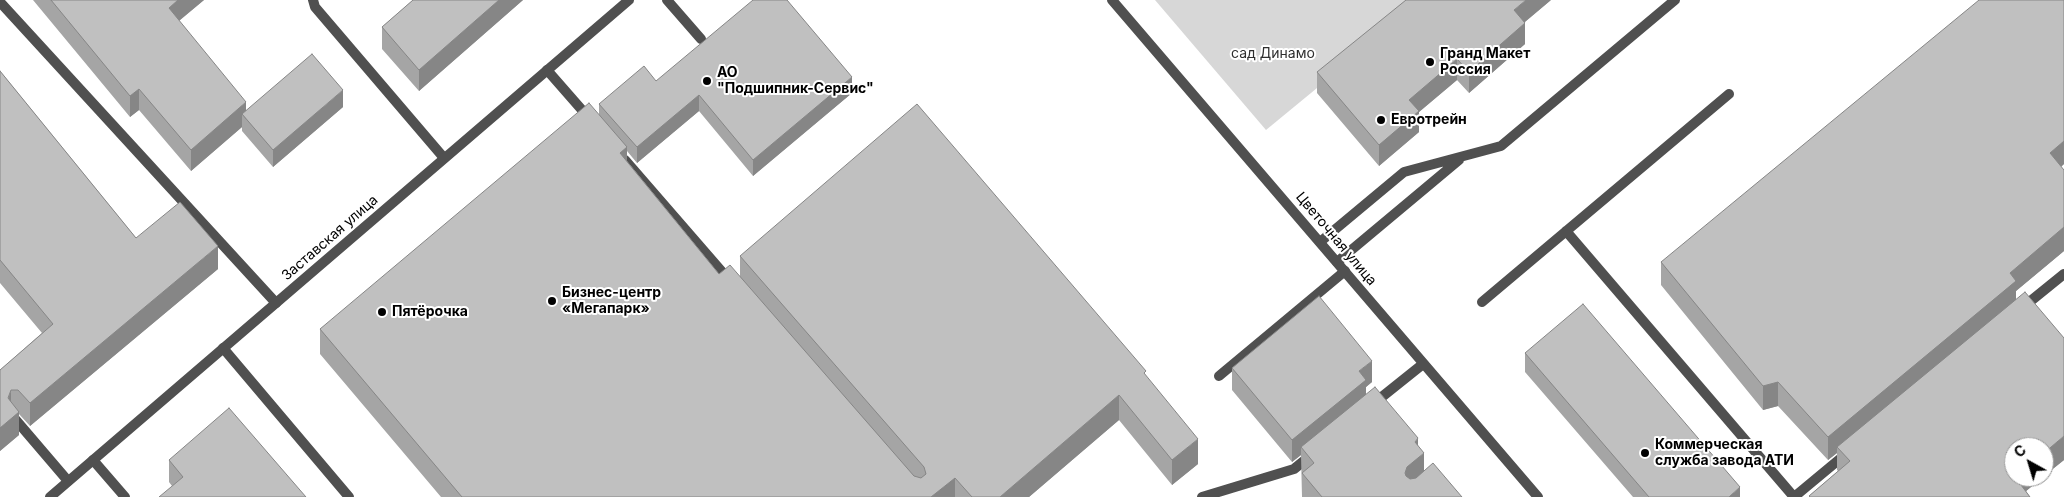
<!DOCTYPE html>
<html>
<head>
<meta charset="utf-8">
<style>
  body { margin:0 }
  #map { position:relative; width:2064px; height:497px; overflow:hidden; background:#fff; font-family:Inter,sans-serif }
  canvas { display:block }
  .north { position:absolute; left:2004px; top:437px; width:50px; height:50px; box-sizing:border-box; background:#fff; border:1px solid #999; border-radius:50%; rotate:321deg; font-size:14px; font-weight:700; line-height:20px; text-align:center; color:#000 }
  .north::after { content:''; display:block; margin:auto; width:18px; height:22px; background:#000; clip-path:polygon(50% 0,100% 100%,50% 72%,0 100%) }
</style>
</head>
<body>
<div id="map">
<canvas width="2064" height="497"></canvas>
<div class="north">С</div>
</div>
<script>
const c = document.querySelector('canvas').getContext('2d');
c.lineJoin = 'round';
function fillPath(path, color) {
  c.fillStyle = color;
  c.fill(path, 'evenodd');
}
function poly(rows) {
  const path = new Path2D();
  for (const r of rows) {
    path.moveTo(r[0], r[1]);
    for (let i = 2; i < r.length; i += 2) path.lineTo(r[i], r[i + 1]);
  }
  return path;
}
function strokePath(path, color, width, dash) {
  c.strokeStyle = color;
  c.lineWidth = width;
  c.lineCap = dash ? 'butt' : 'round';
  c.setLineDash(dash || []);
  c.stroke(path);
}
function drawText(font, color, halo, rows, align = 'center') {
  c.font = font + ' Inter,sans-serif';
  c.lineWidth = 4;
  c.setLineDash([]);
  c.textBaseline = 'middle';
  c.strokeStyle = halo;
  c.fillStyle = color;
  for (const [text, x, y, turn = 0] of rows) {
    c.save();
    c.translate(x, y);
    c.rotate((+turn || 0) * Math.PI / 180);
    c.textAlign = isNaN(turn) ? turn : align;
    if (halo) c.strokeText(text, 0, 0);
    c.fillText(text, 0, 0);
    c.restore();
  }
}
fillPath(poly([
  [1155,0,1424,0,1266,130]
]), '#d7d7d7');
strokePath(poly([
  [313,0,315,7,444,158],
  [667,0,701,39],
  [0,2,276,303],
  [547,70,589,118],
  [625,160,730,281],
  [1566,231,1794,497],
  [1320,242,1404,172,1501,146,1675,0],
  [1337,262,1459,160],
  [1482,302,1729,94],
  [2022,308,2064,274],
  [223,348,349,497],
  [1219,376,1345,271],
  [1373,404,1423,364],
  [15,419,68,481],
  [93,460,125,497],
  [1202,497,1294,469,1310,456],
  [1794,497,1847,453]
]), '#505050', 10);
strokePath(poly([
  [1112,0,1538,497],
  [50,497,629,0]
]), '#505050', 10);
fillPath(poly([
  [33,0,204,0,179,21,246,110,343,107,273,167,242,131,242,127,191,171,139,110,130,117],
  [413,0,523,0,419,91,382,49,382,27],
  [1551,0,1525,22,1525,44,1469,93,1457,80,1419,112,1419,132,1379,166,1317,93,1317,72],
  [2064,0,2064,164,2061,167,2064,170,2064,251,2016,291,2016,299,2064,460,2044,476,2044,447,2014,477,2043,477,2026,491,2030,497,1809,497,1809,496,1838,471,1837,470,1837,453,1828,460,1778,406,1763,410,1661,285,1661,262],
  [0,71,136,238,218,269,30,426,19,414,19,435,0,451,0,370,42,333,0,283],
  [656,81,852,93,753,176,699,111,637,163,627,151,627,161,719,274,740,277,740,256,1146,376,1198,464,1172,485,1119,420,1029,497,441,497,320,354,320,329,599,115,599,104],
  [1525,353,1740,497,1633,497,1525,372],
  [1232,368,1372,382,1366,387,1366,394,1418,445,1424,471,1462,497,1302,497,1301,455,1292,462,1232,390],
  [169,460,306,497,172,486,169,482]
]), '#a5a5a5');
fillPath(poly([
  [178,0,204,0,169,29,169,8],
  [499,0,523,0,419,91,419,70],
  [1526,0,1551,0,1514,31,1514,10],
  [1525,23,1525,44,1469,93,1469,72],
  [1457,59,1457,80,1419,112,1419,132,1379,166,1379,145,1409,100],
  [852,77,852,93,753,176,753,160],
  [139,89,139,110,130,117,130,96],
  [343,90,343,107,273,167,273,150],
  [699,95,699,111,637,163,637,147],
  [246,102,246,119,242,114,242,127,191,171,191,150],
  [2064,141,2064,164,2050,176,2050,153],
  [627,147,627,172,620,153],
  [2064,227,2064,251,2016,291,2016,304,1837,447,1837,453,1828,460,1828,437,2010,273],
  [218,246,218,269,30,426,30,403],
  [1372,361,1372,382,1366,387,1366,401,1301,447,1301,455,1292,462,1292,440,1359,371],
  [1778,382,1778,406,1763,410,1763,386],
  [11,390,11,414,19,412,19,435,0,451,0,428],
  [1119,395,1119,420,1029,497,1000,497],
  [2064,436,2064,460,2044,476,2044,453],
  [1418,438,1418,458,1424,453,1424,478,1405,497,1405,473,1415,442],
  [1198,439,1198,464,1172,485,1172,460],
  [2015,477,2043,477,2019,497],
  [955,478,955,497,931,497],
  [1740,487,1740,497,1729,497]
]), '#868686');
const building = poly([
  [51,0,178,0,169,8,246,102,191,150,139,89,130,96,51,0],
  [413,0,499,0,419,70,382,27,413,0],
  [753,0,787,0,852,77,753,160,699,95,637,147,599,104,644,66,656,81,753,0],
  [1406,0,1526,0,1514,10,1525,23,1469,72,1457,59,1409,100,1419,111,1379,145,1317,72,1406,0],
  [1979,0,2064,0,2064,141,2050,153,2064,170,2064,227,2010,273,2016,281,1828,437,1778,382,1763,386,1661,262,1979,0],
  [312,54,343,90,273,150,242,114,312,54],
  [0,71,136,238,180,202,218,246,30,403,18,390,11,390,8,398,19,412,0,428,0,370,53,324,0,260,0,71],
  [589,103,627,147,620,153,719,274,730,265,914,476,921,478,926,474,924,467,740,256,917,104,1146,371,1144,373,1198,439,1172,460,1119,395,1000,497,972,497,955,478,931,497,462,497,320,329,589,103],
  [2025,292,2064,338,2064,436,2044,453,2044,447,2014,447,2014,477,2015,477,2030,497,1810,497,1809,496,1850,461,1837,447,2025,292],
  [1319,296,1372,361,1359,371,1366,380,1292,440,1232,368,1319,296],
  [1583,304,1740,487,1729,497,1649,497,1525,353,1583,304],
  [1375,387,1418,438,1415,442,1424,453,1407,467,1405,473,1406,476,1410,479,1416,478,1433,463,1462,497,1322,497,1302,473,1314,463,1301,447,1375,387],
  [229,408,306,497,159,497,183,477,169,460,229,408]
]);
fillPath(building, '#c0c0c0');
strokePath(building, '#868686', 1);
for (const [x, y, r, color] of [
  [1430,62,5,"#000"],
  [707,81,5,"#000"],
  [1381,120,5,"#000"],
  [552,301,5,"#000"],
  [382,312,5,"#000"],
  [1645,453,5,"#000"]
]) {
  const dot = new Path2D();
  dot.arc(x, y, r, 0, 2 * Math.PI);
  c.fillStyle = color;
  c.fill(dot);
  strokePath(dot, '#fff', 2);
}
drawText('14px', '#2e2e2e', '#fff', [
  ["сад Динамо",1273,54]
]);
drawText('bold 14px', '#000', '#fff', [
  ["Гранд Макет",1440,54],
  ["Россия",1440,70],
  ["АО",717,73],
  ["\"Подшипник-Сервис\"",717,89],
  ["Евротрейн",1391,120],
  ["Бизнес-центр",562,293],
  ["«Мегапарк»",562,309],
  ["Пятёрочка",392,312],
  ["Коммерческая",1655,445],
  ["служба завода АТИ",1655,461]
], 'left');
drawText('14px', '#000', '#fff', [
  ["Заставская улица",330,238,-41],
  ["Цветочная улица",1336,239,50]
]);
</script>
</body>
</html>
